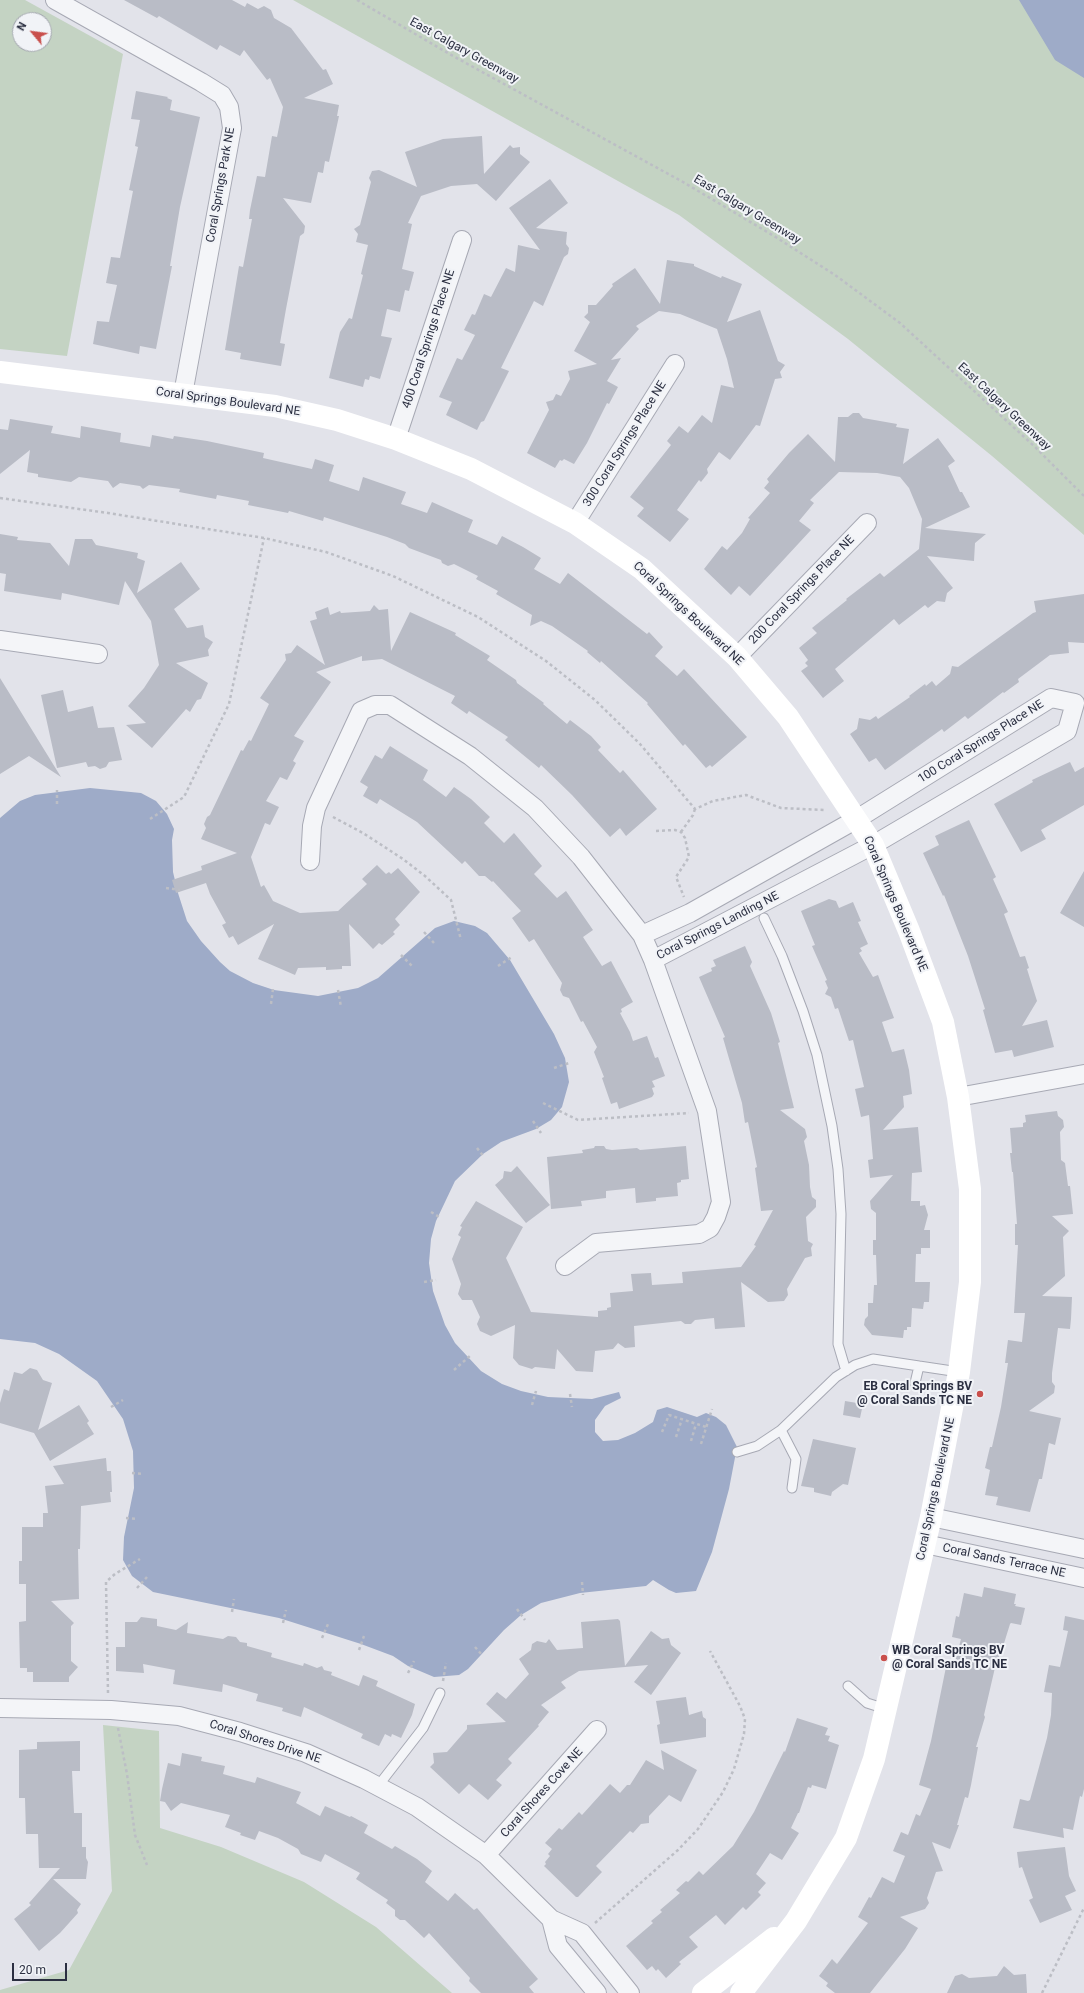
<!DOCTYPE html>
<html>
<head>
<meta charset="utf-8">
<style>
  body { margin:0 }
  #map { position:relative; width:1084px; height:1993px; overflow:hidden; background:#e2e3ea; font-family:Roboto,sans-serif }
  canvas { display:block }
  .north { position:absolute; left:12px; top:12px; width:40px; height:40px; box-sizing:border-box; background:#f1f3f7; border:1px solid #a2a5ae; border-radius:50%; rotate:299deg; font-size:11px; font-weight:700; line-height:16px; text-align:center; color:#2b2f41 }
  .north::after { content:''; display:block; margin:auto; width:14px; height:18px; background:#c94f4c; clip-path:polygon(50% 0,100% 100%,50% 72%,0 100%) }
  .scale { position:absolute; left:12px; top:1963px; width:55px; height:18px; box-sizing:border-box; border:2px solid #2b2f41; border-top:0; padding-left:5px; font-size:12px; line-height:14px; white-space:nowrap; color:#2b2f41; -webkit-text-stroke:3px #f1f3f7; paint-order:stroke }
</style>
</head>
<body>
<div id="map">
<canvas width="1084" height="1993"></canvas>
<div class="north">N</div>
<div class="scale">20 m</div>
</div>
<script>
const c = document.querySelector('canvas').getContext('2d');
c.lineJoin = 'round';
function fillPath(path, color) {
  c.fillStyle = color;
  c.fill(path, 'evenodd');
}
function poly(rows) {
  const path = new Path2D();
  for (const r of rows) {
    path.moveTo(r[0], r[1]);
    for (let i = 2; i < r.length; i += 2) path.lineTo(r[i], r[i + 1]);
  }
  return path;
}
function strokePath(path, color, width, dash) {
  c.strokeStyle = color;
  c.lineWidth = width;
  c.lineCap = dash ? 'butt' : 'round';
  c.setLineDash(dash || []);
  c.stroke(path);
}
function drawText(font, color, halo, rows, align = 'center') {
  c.font = font + ' Roboto,sans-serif';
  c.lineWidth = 4;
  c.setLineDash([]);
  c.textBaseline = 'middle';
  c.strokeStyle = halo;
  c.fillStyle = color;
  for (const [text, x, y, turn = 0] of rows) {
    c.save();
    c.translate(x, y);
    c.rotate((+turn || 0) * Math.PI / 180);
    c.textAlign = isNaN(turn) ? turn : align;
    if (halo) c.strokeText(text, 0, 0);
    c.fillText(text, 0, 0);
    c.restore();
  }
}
fillPath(poly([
  [0,0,25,0,123,54,67,356,0,349],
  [20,20,44,20,44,44,20,44],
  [293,0,1084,0,1084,535,992,456,848,339,679,215],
  [103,1725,159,1731,160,1828,221,1847,304,1882,376,1927,452,1993,0,1993,0,1990,69,1970,112,1891]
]), '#c4d3c3');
fillPath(poly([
  [1019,0,1084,0,1084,78,1055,60],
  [90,788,141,793,156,801,167,814,174,829,172,840,173,872,178,893,187,921,201,941,220,962,230,971,253,983,274,990,318,996,358,988,378,978,435,928,454,921,475,926,487,933,510,960,554,1034,565,1058,569,1082,562,1107,551,1120,536,1129,501,1142,483,1154,455,1181,436,1221,431,1239,429,1263,433,1291,445,1325,455,1343,481,1371,502,1384,521,1391,548,1397,592,1399,619,1392,621,1398,605,1406,595,1420,595,1432,603,1441,618,1440,635,1433,653,1422,657,1410,667,1407,697,1417,706,1413,716,1417,726,1425,737,1447,729,1489,712,1552,696,1591,676,1593,669,1590,653,1580,646,1586,580,1593,541,1603,521,1615,504,1630,468,1669,459,1675,434,1677,408,1666,393,1656,361,1644,279,1618,153,1592,132,1576,123,1560,124,1537,134,1488,133,1451,123,1419,97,1381,59,1354,35,1343,0,1339,0,818,20,801,35,795]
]), '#9eabc8');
fillPath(poly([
  [124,0,232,0,245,7,247,3,258,9,264,6,271,10,274,18,291,28,323,70,326,69,333,84,304,98,339,105,337,116,339,116,329,162,325,161,323,173,318,172,311,203,283,198,305,226,304,233,300,236,286,309,280,343,285,344,281,366,240,359,241,353,225,350,239,266,243,267,252,219,249,219,250,210,257,176,265,177,272,136,277,137,283,107,270,78,267,80,244,50,240,56,220,45,217,50,159,16,157,18],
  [136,91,168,97,167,98,172,100,170,110,200,117,180,207,170,266,172,266,156,349,140,346,139,354,93,344,97,321,109,322,117,285,106,283,111,257,120,258,133,191,129,190,138,147,135,146,140,120,131,119],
  [482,136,484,174,510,145,513,148,520,147,520,154,530,162,496,201,477,184,451,186,421,196,408,223,412,224,402,269,414,272,409,291,405,290,400,312,387,309,381,336,392,338,380,379,370,376,369,380,365,379,363,387,329,378,340,332,349,318,352,319,363,275,361,274,368,245,356,242,358,234,354,229,360,225,371,182,369,178,372,171,379,170,417,187,405,152,443,139],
  [550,179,568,203,536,228,567,232,566,244,569,248,568,254,564,257,543,306,534,301,501,368,509,371,484,421,481,422,477,430,446,415,452,402,439,397,457,358,462,360,475,335,464,330,472,314,475,315,484,294,491,297,506,268,515,272,518,245,540,250,509,208],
  [667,260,694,264,694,266,721,278,722,276,742,284,727,322,760,310,778,361,785,365,780,372,782,378,775,379,760,426,756,425,730,460,719,452,707,469,708,473,701,482,699,480,677,510,689,519,670,542,637,516,644,508,630,497,671,445,667,441,679,426,688,433,702,415,712,423,721,385,734,388,727,359,717,329,680,314,659,311,636,326,639,329,611,360,621,358,607,381,618,387,609,404,607,403,587,443,574,464,564,459,562,461,560,460,555,468,527,453,549,410,546,402,553,400,556,394,561,396,570,379,568,371,597,364,574,351,590,322,584,317,588,313,588,305,596,305,613,286,612,284,635,268,660,304],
  [853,413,859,413,863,418,897,424,896,427,909,429,903,464,938,438,955,461,948,466,960,492,962,492,970,507,925,528,986,534,975,543,974,561,927,556,953,588,947,593,945,602,937,601,928,608,925,605,899,625,894,619,835,669,844,681,823,698,801,671,808,666,805,663,808,660,799,648,817,633,812,628,847,600,846,599,880,573,884,577,919,549,922,519,909,488,900,477,877,473,839,472,810,500,814,503,799,521,811,530,750,596,739,586,731,595,704,569,722,546,727,550,742,533,750,519,748,518,770,493,764,488,769,482,767,479,789,453,808,434,835,462,838,417,848,417],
  [10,419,53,426,51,433,80,438,81,426,121,433,120,442,150,447,152,435,173,439,174,436,207,441,264,453,263,458,312,469,315,459,334,465,329,481,359,491,363,477,406,492,401,504,427,513,432,502,450,510,473,520,468,532,497,545,502,536,523,547,541,558,534,569,560,584,568,573,647,634,649,632,663,647,655,656,677,676,684,669,747,737,712,767,710,765,706,768,685,744,683,746,647,704,648,703,601,661,600,663,587,652,588,651,552,626,541,621,530,626,532,615,496,594,498,591,476,579,478,576,454,564,448,566,442,563,441,560,409,548,405,544,387,537,324,517,323,521,289,511,288,513,248,505,249,501,217,495,216,499,179,492,180,489,149,485,143,489,140,486,120,483,113,488,108,481,79,477,71,482,38,477,38,474,27,472,30,450,0,474,0,429,8,430],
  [0,534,18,537,17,540,50,543,69,566,75,539,92,539,96,545,138,553,137,558,145,561,137,593,181,562,200,589,174,609,187,628,203,625,205,637,213,642,208,650,209,656,176,663,208,683,201,699,197,700,190,712,186,709,152,748,126,725,146,723,128,706,144,688,159,665,151,621,125,581,119,605,62,593,61,600,4,591,6,574,0,573],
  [1084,594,1084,643,1068,642,1069,653,1050,655,1018,679,1019,682,1004,693,1003,692,968,719,965,716,944,732,942,729,885,770,876,758,869,762,850,734,857,729,859,718,870,720,876,716,878,719,910,697,909,696,925,684,926,686,932,681,936,686,950,674,952,666,958,667,1033,613,1036,612,1034,601],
  [374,605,379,610,388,609,391,651,410,612,456,633,455,635,490,656,487,660,516,680,517,683,544,703,543,704,567,724,570,720,591,736,601,747,598,750,620,773,623,770,657,809,626,836,620,828,610,837,572,795,541,765,539,768,505,740,508,737,469,711,467,714,451,703,455,696,382,659,362,661,362,656,316,672,331,682,294,736,304,741,293,761,296,763,287,780,280,777,266,801,279,807,270,825,265,823,251,857,261,887,264,885,273,901,300,913,338,911,367,884,362,879,377,865,386,874,389,872,391,874,398,868,420,892,395,919,400,925,393,932,395,934,382,945,379,943,373,949,349,924,351,966,342,966,342,969,326,970,326,967,298,968,295,975,258,959,274,924,238,945,233,936,229,938,222,925,226,923,210,894,206,883,176,893,172,880,202,870,201,866,237,853,201,839,206,828,204,824,207,817,210,815,241,750,243,751,249,740,251,741,269,704,260,698,286,660,285,654,291,653,297,645,325,665,310,621,317,619,315,612,328,607,330,615,340,611,341,613,370,611],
  [0,678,61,777,29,756,0,774],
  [63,690,68,712,93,706,98,728,114,727,122,760,109,762,106,767,100,769,95,766,88,767,86,762,57,768,41,695],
  [390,746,428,770,423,780,446,797,454,787,471,799,490,817,484,823,504,843,514,833,542,866,534,874,557,898,566,891,593,930,583,937,602,966,611,961,633,1002,621,1009,622,1012,620,1013,630,1032,633,1041,647,1036,655,1058,658,1057,665,1076,652,1081,655,1087,652,1088,654,1094,652,1097,619,1109,617,1102,611,1104,602,1078,604,1077,594,1052,597,1047,583,1021,581,1022,569,998,563,996,560,990,562,983,534,939,529,942,512,918,521,911,493,881,492,882,485,876,479,876,465,861,462,864,417,822,380,799,377,804,363,796,368,787,360,782,375,755,382,759],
  [1070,762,1075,772,1084,767,1084,805,1041,830,1046,839,1021,852,994,804,1033,782,1032,780],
  [969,820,996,877,993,879,1008,912,1004,914,1020,957,1025,956,1029,968,1027,969,1037,1001,1022,1026,1047,1020,1054,1047,1014,1057,1012,1050,995,1053,983,1010,985,1009,968,956,944,895,943,896,923,853,939,845,935,836],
  [1084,871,1084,927,1060,913],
  [829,899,836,901,839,908,853,902,861,921,858,922,868,944,860,948,862,951,859,953,873,977,878,975,894,1018,882,1022,892,1052,904,1049,909,1070,912,1094,903,1096,904,1107,883,1130,918,1127,922,1172,912,1173,911,1201,920,1201,920,1206,925,1205,928,1215,924,1230,930,1230,930,1248,921,1248,921,1254,916,1254,915,1282,930,1282,929,1302,924,1302,923,1309,912,1308,911,1327,907,1327,907,1330,904,1330,903,1338,872,1335,864,1325,865,1319,868,1316,868,1303,873,1303,874,1285,877,1285,876,1255,873,1255,873,1240,876,1240,876,1213,871,1209,870,1201,893,1175,870,1178,868,1160,873,1159,869,1115,861,1117,855,1089,864,1087,853,1040,849,1041,838,1008,835,1009,831,997,825,994,828,988,825,981,827,980,812,946,815,945,801,911],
  [745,946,752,962,750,966,771,1013,780,1042,778,1043,794,1108,780,1110,805,1129,807,1137,804,1141,809,1165,810,1187,812,1197,816,1200,816,1207,806,1217,808,1241,813,1244,811,1248,812,1256,805,1258,787,1289,788,1295,784,1301,768,1302,741,1282,745,1327,715,1329,714,1318,695,1320,691,1324,685,1324,681,1321,634,1326,635,1347,625,1348,618,1343,613,1349,595,1351,593,1372,576,1371,557,1349,555,1369,535,1367,532,1369,519,1365,513,1358,515,1325,491,1336,480,1331,477,1324,480,1317,472,1300,462,1300,458,1294,461,1284,452,1259,461,1237,458,1235,462,1227,460,1226,476,1201,523,1227,506,1258,531,1312,598,1317,598,1311,607,1310,607,1308,611,1307,610,1293,633,1291,631,1274,651,1273,652,1285,683,1283,682,1272,741,1267,756,1246,754,1245,773,1210,761,1211,755,1168,757,1167,748,1122,745,1123,742,1103,723,1038,725,1037,699,977,712,971,711,968,716,966,713,960],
  [1057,1111,1058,1116,1063,1120,1064,1127,1060,1132,1061,1160,1065,1163,1068,1186,1070,1186,1073,1214,1052,1216,1069,1231,1063,1237,1065,1276,1042,1296,1072,1297,1071,1319,1070,1329,1058,1328,1052,1373,1052,1382,1055,1386,1054,1393,1029,1411,1061,1418,1055,1445,1049,1443,1042,1479,1039,1479,1030,1512,996,1505,998,1497,985,1495,990,1470,985,1468,990,1447,992,1447,1001,1407,1008,1363,1005,1363,1008,1340,1022,1342,1025,1313,1014,1313,1018,1245,1015,1245,1015,1224,1017,1224,1013,1172,1012,1172,1010,1153,1012,1153,1010,1128,1023,1127,1023,1123,1026,1122,1025,1115],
  [595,1146,604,1146,606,1149,612,1150,637,1148,640,1150,686,1146,689,1179,681,1180,681,1182,677,1183,678,1196,656,1198,656,1201,636,1203,635,1188,606,1191,606,1198,581,1201,582,1206,551,1209,547,1157,583,1153,582,1150,594,1148],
  [517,1166,550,1205,526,1223,495,1185,503,1178,504,1171,511,1172],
  [30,1368,37,1370,43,1380,52,1383,38,1430,79,1405,89,1421,87,1423,94,1434,50,1461,34,1433,0,1423,0,1403,4,1389,9,1391,14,1372,22,1374],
  [845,1401,863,1404,860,1418,843,1415],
  [813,1439,856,1448,848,1485,843,1484,832,1492,831,1496,814,1492,814,1488,801,1486],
  [106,1458,107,1471,111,1471,112,1492,110,1492,111,1502,81,1506,80,1549,78,1549,79,1599,51,1601,74,1623,71,1626,71,1661,78,1667,69,1677,69,1682,33,1682,33,1672,27,1672,27,1668,20,1668,19,1622,26,1621,26,1584,19,1584,19,1561,22,1561,22,1527,43,1527,43,1513,48,1513,45,1486,64,1484,53,1466],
  [984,1587,1016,1594,1014,1604,1016,1604,1015,1606,1025,1608,1021,1625,1011,1623,1010,1624,1001,1653,1000,1653,998,1659,997,1659,984,1715,985,1717,976,1747,978,1747,971,1785,968,1798,965,1797,957,1825,959,1825,950,1849,932,1842,943,1871,936,1872,927,1898,929,1903,925,1909,900,1917,918,1928,905,1949,870,1993,835,1993,826,1986,828,1983,819,1976,832,1959,837,1964,868,1923,858,1917,869,1897,871,1898,882,1877,894,1883,905,1856,893,1851,901,1832,908,1835,916,1814,920,1816,931,1789,919,1785,931,1741,946,1667,953,1669,961,1639,952,1637,956,1616,959,1617,964,1593,982,1597],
  [1065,1616,1084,1620,1084,1789,1082,1797,1080,1796,1073,1830,1063,1828,1064,1838,1013,1828,1020,1799,1028,1801,1030,1800,1047,1738,1051,1715,1052,1693,1044,1692,1049,1665,1060,1667,1068,1631,1063,1630],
  [141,1617,157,1619,157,1626,176,1630,188,1622,187,1633,223,1639,228,1636,236,1637,240,1642,247,1643,247,1646,272,1653,271,1657,303,1666,304,1663,317,1668,322,1666,324,1670,332,1672,331,1675,359,1686,363,1675,378,1681,376,1686,415,1704,412,1715,401,1738,392,1734,391,1737,385,1734,379,1746,361,1738,363,1734,304,1707,301,1717,282,1711,283,1708,256,1701,258,1694,223,1684,222,1692,173,1684,175,1670,143,1664,144,1673,116,1671,116,1647,125,1647,125,1622,137,1622],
  [618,1619,620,1621,625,1666,651,1631,662,1639,669,1638,671,1645,681,1653,651,1695,634,1682,648,1665,579,1671,561,1682,566,1688,541,1705,549,1712,538,1725,539,1726,508,1759,512,1763,496,1780,502,1785,488,1800,469,1784,459,1794,430,1767,434,1763,433,1753,447,1752,467,1729,467,1725,506,1722,486,1704,497,1692,506,1699,529,1674,519,1659,531,1650,532,1644,537,1641,546,1643,549,1639,557,1650,583,1648,581,1622],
  [686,1697,689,1715,702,1711,703,1717,706,1719,706,1737,660,1744,657,1725,660,1724,656,1701],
  [797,1718,828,1728,825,1735,830,1736,828,1741,839,1745,826,1789,812,1785,811,1788,808,1787,799,1813,798,1813,791,1828,799,1833,782,1860,770,1853,756,1874,766,1883,758,1892,761,1895,746,1910,743,1907,725,1925,716,1915,689,1937,698,1947,679,1962,681,1964,666,1978,658,1969,656,1971,652,1966,647,1970,626,1946,653,1923,651,1921,662,1912,660,1910,680,1893,676,1890,686,1881,688,1882,699,1871,703,1875,733,1846,754,1812,784,1751,785,1752],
  [80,1741,80,1771,72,1771,74,1813,82,1813,82,1847,86,1847,86,1858,88,1862,86,1879,53,1879,81,1904,77,1910,78,1913,60,1933,39,1951,14,1919,31,1905,29,1903,60,1868,39,1868,38,1834,26,1834,25,1798,19,1798,19,1750,37,1749,37,1742],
  [661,1750,697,1770,681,1802,669,1795,649,1816,649,1823,641,1824,633,1833,630,1831,596,1866,602,1872,578,1897,576,1897,544,1866,546,1864,545,1862,550,1856,548,1854,552,1849,545,1843,559,1828,562,1830,579,1812,582,1815,610,1784,620,1793,627,1785,630,1785,646,1760,664,1770],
  [182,1753,202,1757,201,1761,225,1766,223,1774,255,1783,257,1777,301,1792,296,1803,320,1816,325,1806,350,1817,351,1816,368,1825,364,1833,392,1849,395,1846,417,1859,432,1871,425,1882,448,1901,455,1893,474,1910,477,1908,538,1979,529,1987,534,1993,481,1993,469,1981,470,1978,429,1933,424,1938,405,1920,400,1920,395,1916,395,1910,386,1903,388,1900,356,1879,360,1873,325,1854,321,1862,301,1854,298,1849,278,1838,259,1831,255,1840,240,1835,241,1833,225,1827,230,1815,181,1803,171,1811,165,1802,160,1801,162,1789,168,1763,180,1766],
  [1065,1847,1069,1876,1076,1891,1065,1896,1072,1910,1040,1923,1029,1900,1033,1898,1022,1867,1019,1868,1017,1852],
  [1004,1966,1014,1975,1026,1974,1027,1993,947,1993,955,1976,962,1974,969,1978,997,1976]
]), '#b9bcc6');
const lane = poly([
  [764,918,782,956,803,1011,817,1055,832,1126,838,1169,841,1214,838,1344,846,1371],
  [915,1383,919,1366,959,1372],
  [781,1430,796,1459,792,1488],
  [737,1452,757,1446,781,1430,836,1377,855,1365,873,1359,919,1366],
  [848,1686,867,1703,886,1709],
  [378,1786,423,1728,440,1693]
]);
const street = poly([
  [55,0,201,82,222,95,229,107,232,128,183,394],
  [396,439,462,240],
  [575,523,675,364],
  [0,640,98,654],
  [737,657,867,523],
  [310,861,312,826,316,808,361,711,375,705,390,705,470,756,535,808,581,857,642,935,653,960,707,1111,721,1202,716,1217,710,1228,699,1234,596,1243,565,1266],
  [642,935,690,913,857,819,1051,698,1075,703,1067,731,873,845,653,960],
  [958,1097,1084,1074],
  [931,1517,1084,1549],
  [925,1544,1084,1578],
  [0,1708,111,1710,179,1716,240,1732,306,1753,364,1779,417,1807,486,1855,551,1919,582,1933,630,1993],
  [486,1855,597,1730],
  [551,1919,558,1946,597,1993]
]);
strokePath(lane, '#a7a9b4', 11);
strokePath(street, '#a7a9b4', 20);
strokePath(poly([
  [357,0,453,56,683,182,774,236,835,275,900,323,1034,446,1084,496],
  [0,498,108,513,264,538,326,552,393,576,478,617,546,661,595,700,640,744,695,809,713,801,746,795,781,808,824,810],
  [57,804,57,790],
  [333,817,363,833,403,859,425,876,451,900,461,940],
  [150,819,184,797,229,704,264,538],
  [656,831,675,830,681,832,685,838,689,857,676,877,684,897],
  [681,832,693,815,695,809],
  [166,888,180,890],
  [424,932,434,943],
  [401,955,412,966],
  [498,966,512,957],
  [338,990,341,1007],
  [271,1004,273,989],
  [554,1068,569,1063],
  [543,1103,578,1120,689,1113],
  [533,1121,541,1133],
  [477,1148,484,1157],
  [431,1212,441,1218],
  [424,1282,436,1280],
  [454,1370,471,1355],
  [570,1394,572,1407],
  [532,1405,536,1391],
  [111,1407,123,1400],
  [662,1432,669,1415,706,1427],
  [676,1437,682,1419],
  [691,1441,696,1424],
  [701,1444,712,1409],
  [132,1473,143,1474],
  [126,1518,137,1519],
  [582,1582,583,1595],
  [137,1588,147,1577],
  [517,1609,525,1620],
  [232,1612,234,1599],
  [283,1623,286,1610],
  [322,1638,328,1624],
  [475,1647,483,1656],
  [359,1650,364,1636],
  [408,1673,414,1661],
  [443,1681,446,1663],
  [108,1693,106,1582,115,1574,140,1559],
  [118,1728,127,1774,135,1835,147,1865],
  [595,1923,678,1850,698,1829,723,1792,734,1769,744,1734,745,1719,740,1706,710,1651],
  [1042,1993,1084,1908]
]), '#bcbec5', 2.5, [3, 3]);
strokePath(lane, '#f4f5f8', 9);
strokePath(street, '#f4f5f8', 18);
strokePath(poly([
  [0,372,275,406,337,420,396,439,471,469,575,523,642,569,737,657,788,717,873,845,909,931,943,1022,958,1097,970,1189,970,1282,959,1372,931,1517,874,1759,846,1838,796,1921,741,1993],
  [703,1993,774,1938]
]), '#fff', 22);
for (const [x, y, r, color] of [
  [980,1394,4,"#c94f4c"],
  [884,1658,4,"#c94f4c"]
]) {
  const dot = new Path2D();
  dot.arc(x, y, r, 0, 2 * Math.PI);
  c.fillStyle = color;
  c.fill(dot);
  strokePath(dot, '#f1f3f7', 1.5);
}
drawText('12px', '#2b2f41', '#f1f3f7', [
  ["East Calgary Greenway",464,51,29],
  ["Coral Springs Park NE",221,185,-80],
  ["East Calgary Greenway",747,210,31],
  ["400 Coral Springs Place NE",429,339,-72],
  ["Coral Springs Boulevard NE",228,402,8],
  ["East Calgary Greenway",1004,407,43],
  ["300 Coral Springs Place NE",625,444,-58],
  ["200 Coral Springs Place NE",802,590,-46],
  ["Coral Springs Boulevard NE",688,614,43],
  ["100 Coral Springs Place NE",981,742,-32],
  ["Coral Springs Boulevard NE",895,904,67],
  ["Coral Springs Landing NE",718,926,-27],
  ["Coral Springs Boulevard NE",936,1489,-78],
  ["Coral Sands Terrace NE",1004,1561,12],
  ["Coral Shores Drive NE",265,1742,18],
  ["Coral Shores Cove NE",542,1793,-48]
]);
drawText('bold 12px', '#2b2f41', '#f1f3f7', [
  ["EB Coral Springs BV",972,1387],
  ["@ Coral Sands TC NE",972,1401],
  ["WB Coral Springs BV",892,1651,"left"],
  ["@ Coral Sands TC NE",892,1665,"left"]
], 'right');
</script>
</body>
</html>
